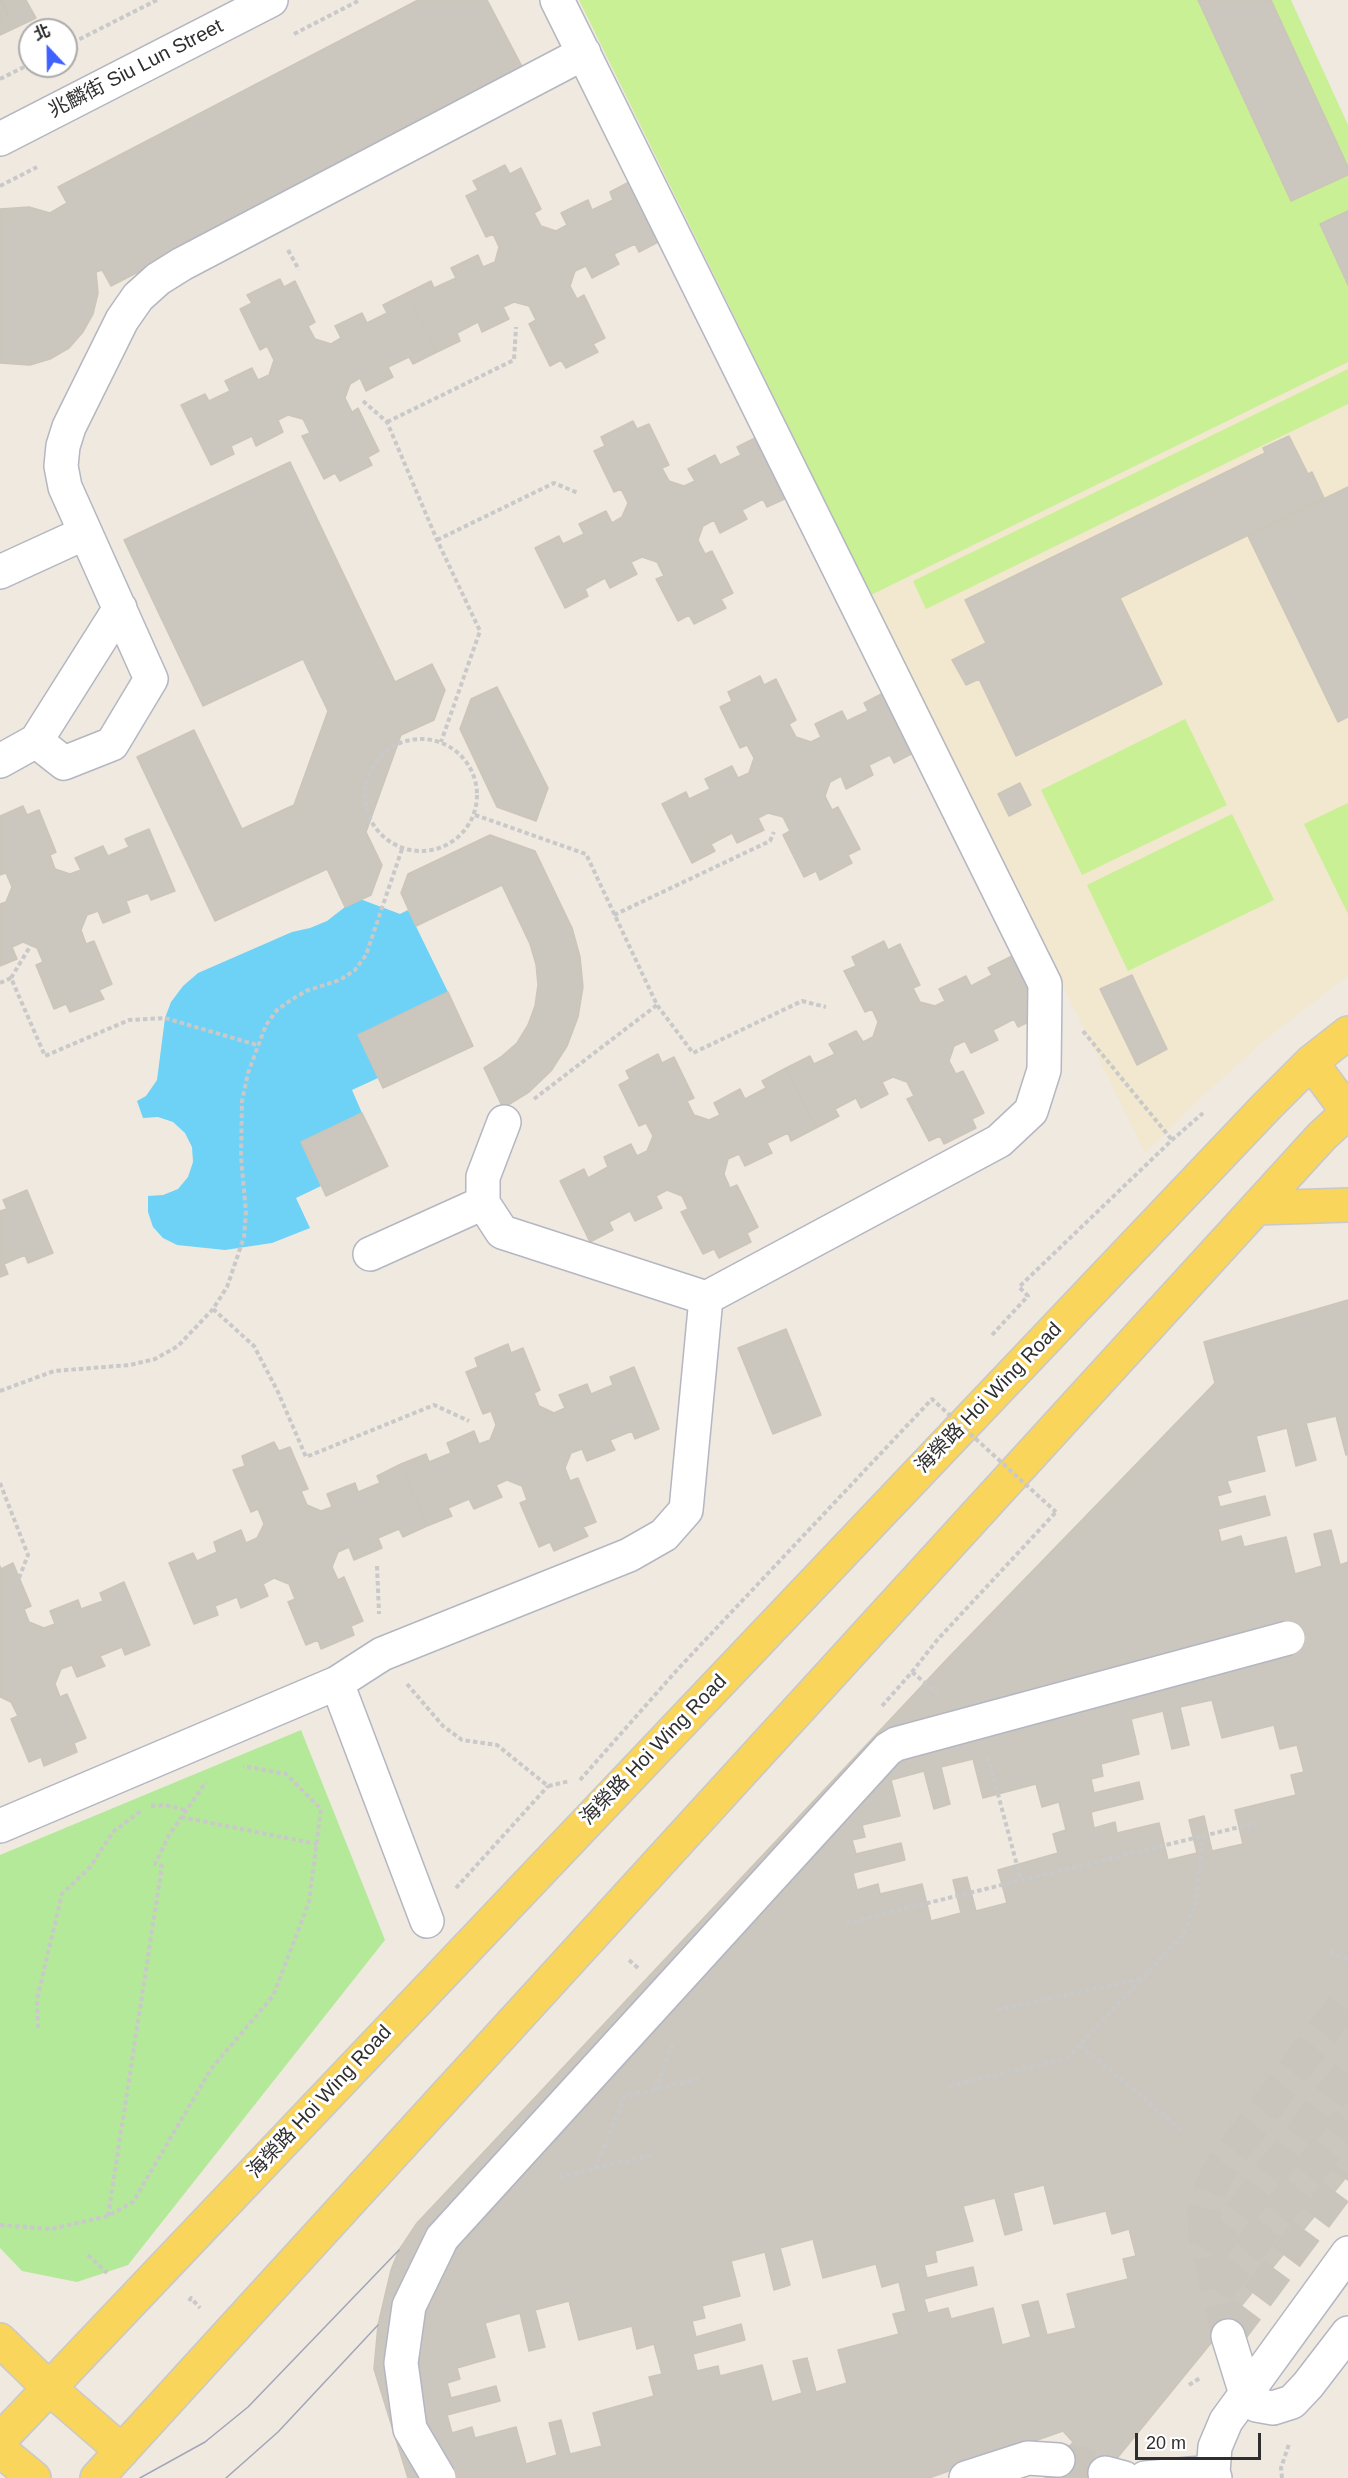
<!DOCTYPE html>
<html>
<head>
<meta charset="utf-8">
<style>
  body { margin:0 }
  #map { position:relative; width:1348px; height:2478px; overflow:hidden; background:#f0e9e0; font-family:Arial,"Noto Sans TC",sans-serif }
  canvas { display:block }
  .north { position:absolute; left:18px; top:18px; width:60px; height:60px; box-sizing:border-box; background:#fff; border:2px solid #ababab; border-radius:50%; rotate:338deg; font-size:16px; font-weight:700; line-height:24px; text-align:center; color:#2e2e2e }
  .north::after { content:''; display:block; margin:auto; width:21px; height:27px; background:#3e61ff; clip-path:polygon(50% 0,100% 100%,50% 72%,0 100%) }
  .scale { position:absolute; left:1135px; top:2433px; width:126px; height:27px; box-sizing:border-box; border:3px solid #2e2e2e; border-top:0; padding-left:8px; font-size:18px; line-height:21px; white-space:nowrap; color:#2e2e2e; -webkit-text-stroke:4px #fff; paint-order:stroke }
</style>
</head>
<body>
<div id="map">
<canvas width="1348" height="2478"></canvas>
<div class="north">北</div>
<div class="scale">20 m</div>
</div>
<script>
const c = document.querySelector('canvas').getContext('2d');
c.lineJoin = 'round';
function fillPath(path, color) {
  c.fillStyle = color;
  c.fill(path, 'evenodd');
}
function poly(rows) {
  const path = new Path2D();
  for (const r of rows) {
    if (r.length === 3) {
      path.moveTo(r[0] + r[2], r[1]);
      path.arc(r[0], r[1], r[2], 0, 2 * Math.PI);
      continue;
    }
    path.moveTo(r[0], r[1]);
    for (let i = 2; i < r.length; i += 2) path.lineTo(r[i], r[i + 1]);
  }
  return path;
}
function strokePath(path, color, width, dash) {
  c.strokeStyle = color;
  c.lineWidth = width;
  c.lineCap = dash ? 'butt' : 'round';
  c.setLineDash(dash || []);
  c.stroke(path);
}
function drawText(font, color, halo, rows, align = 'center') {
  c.font = font + ' Arial,"Noto Sans TC",sans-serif';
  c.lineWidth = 6;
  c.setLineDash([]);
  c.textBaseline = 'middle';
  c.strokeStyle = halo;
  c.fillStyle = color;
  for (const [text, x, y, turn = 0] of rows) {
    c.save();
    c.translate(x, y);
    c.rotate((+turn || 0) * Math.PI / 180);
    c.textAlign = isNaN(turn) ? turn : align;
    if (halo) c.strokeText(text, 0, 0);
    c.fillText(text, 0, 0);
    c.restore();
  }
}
fillPath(poly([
  [1348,362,1348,976,1266,1039,1204,1095,1145,1153,871,595]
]), '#f2e7cf');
fillPath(poly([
  [301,1730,385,1940,128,2265,77,2282,22,2271,0,2248,0,1855]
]), '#b4e99a');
fillPath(poly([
  [579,0,1291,0,1348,125,1348,362,871,595],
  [1348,369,1348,404,926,609,913,581],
  [1185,719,1227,805,1082,875,1041,790],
  [1348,803,1348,914,1304,824],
  [1232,814,1274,900,1128,971,1087,885]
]), '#c9f095');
fillPath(poly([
  [360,899,400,914,408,910,448,992,358,1035,378,1078,352,1090,362,1113,301,1142,321,1186,296,1198,310,1228,272,1243,225,1250,177,1245,163,1238,153,1227,148,1212,148,1196,163,1195,178,1189,188,1177,193,1162,192,1147,185,1133,173,1122,158,1117,143,1118,137,1101,146,1096,157,1080,165,1018,171,1002,183,986,198,973,292,932,310,928,327,921,345,907]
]), '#6ed2f6');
const building = poly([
  [0,0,26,0,36,18,0,35,0,0],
  [418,0,487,0,525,72,111,286,102,270,96,272,98,293,93,314,83,332,69,348,50,359,30,365,0,363,0,209,29,207,50,213,67,203,58,187,418,0],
  [1198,0,1271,0,1348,167,1348,175,1291,201,1198,0],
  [505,165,510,174,521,168,541,209,534,213,541,226,556,231,567,225,561,213,588,200,592,210,613,200,610,192,633,180,662,240,639,252,635,244,614,254,619,264,592,278,586,266,575,271,570,286,577,299,584,295,605,338,593,344,598,352,566,368,561,360,550,366,529,324,536,320,529,306,514,302,503,307,509,319,482,332,478,322,457,333,460,341,437,352,407,293,431,281,434,288,456,278,451,268,478,255,483,267,495,262,499,247,493,234,486,237,466,196,478,190,473,181,505,165],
  [1348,211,1348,285,1320,224,1348,211],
  [280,279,284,287,295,281,315,322,308,326,315,339,331,344,341,338,335,326,362,313,367,323,387,313,383,305,407,293,437,352,413,364,409,357,388,367,393,377,366,391,360,378,350,384,345,398,352,412,358,408,379,451,368,457,372,465,340,481,335,473,324,479,302,436,310,433,303,419,288,415,278,420,283,432,256,446,252,436,231,446,234,454,211,465,181,405,205,394,209,401,230,391,225,381,252,368,258,380,269,375,274,360,267,346,260,350,240,309,252,303,247,295,280,279],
  [633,421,637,429,649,424,669,465,662,468,669,481,684,486,695,481,688,469,715,455,720,465,741,455,737,447,761,435,791,496,767,507,763,499,742,510,747,519,720,533,714,520,703,526,698,540,705,554,712,551,733,593,721,599,726,608,694,624,689,615,678,621,656,579,664,576,657,562,642,557,631,562,637,574,610,588,605,578,585,589,588,596,565,608,535,548,559,536,563,544,584,534,579,524,606,511,612,523,622,517,628,503,621,489,614,492,594,451,605,446,601,437,633,421],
  [1289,436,1308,474,1312,472,1324,498,1120,598,1162,684,1016,756,979,679,966,685,952,660,986,643,965,600,1265,453,1263,448,1289,436],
  [290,462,395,682,432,664,445,690,434,720,401,735,366,832,382,865,371,895,345,907,327,869,215,921,137,757,194,730,242,829,294,805,328,711,303,659,203,706,124,540,290,462],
  [1348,487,1348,717,1338,722,1248,536,1348,487],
  [760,676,764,685,776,679,796,720,789,724,796,737,811,742,821,737,815,724,842,711,847,721,868,711,864,703,887,691,917,751,894,763,890,755,869,765,873,775,846,789,841,776,830,782,825,796,832,810,838,807,860,849,848,855,852,863,820,880,816,871,804,877,783,835,790,831,783,817,768,813,758,818,764,830,737,843,732,833,711,844,715,851,692,863,662,804,686,792,689,799,710,789,705,779,732,766,738,778,749,773,754,758,747,745,740,748,720,707,732,701,728,692,760,676],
  [497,687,548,788,536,821,497,807,460,729,471,699,497,687],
  [1020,783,1031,805,1009,816,998,794,1020,783],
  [23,806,27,815,39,810,56,852,50,855,55,869,70,874,81,870,75,858,103,846,108,856,129,847,125,839,149,829,175,891,151,900,148,893,126,901,130,912,103,923,98,911,87,915,81,930,86,944,94,941,112,984,99,990,104,999,70,1012,66,1004,54,1009,36,965,43,962,37,948,23,942,12,947,17,959,0,966,0,904,6,902,12,887,6,873,0,875,0,816,23,806],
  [490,835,535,851,572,928,580,957,583,987,578,1017,567,1046,551,1071,529,1092,503,1108,484,1068,501,1057,517,1043,528,1025,535,1006,538,985,536,964,530,944,502,885,416,926,401,893,408,874,490,835],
  [884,941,888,950,900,944,920,985,913,988,920,1002,935,1006,945,1001,939,989,966,976,971,986,992,975,988,968,1012,956,1041,1016,1018,1027,1014,1019,993,1030,998,1040,971,1053,965,1041,954,1046,949,1061,956,1074,963,1071,984,1113,972,1119,976,1128,944,1144,940,1136,929,1141,907,1099,914,1096,907,1082,893,1077,882,1082,888,1094,861,1108,856,1098,835,1109,839,1116,816,1128,786,1068,810,1056,814,1064,835,1054,829,1044,856,1031,863,1042,873,1037,878,1022,872,1009,865,1012,844,971,856,966,852,957,884,941],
  [1132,975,1167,1049,1137,1065,1100,989,1132,975],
  [448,992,473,1046,383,1088,358,1035,448,992],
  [658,1054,662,1063,674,1057,694,1098,687,1101,694,1115,709,1120,720,1115,714,1103,740,1089,745,1099,766,1088,762,1081,786,1068,816,1128,791,1141,788,1133,767,1143,772,1153,745,1166,739,1154,728,1159,724,1174,730,1188,737,1185,758,1227,747,1233,751,1242,719,1258,714,1249,703,1254,681,1212,688,1209,682,1196,667,1190,656,1196,662,1208,635,1221,630,1211,609,1222,613,1230,590,1242,560,1181,584,1169,588,1178,608,1167,604,1157,631,1144,637,1156,647,1151,653,1136,646,1123,639,1126,619,1085,630,1079,626,1071,658,1054],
  [362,1113,388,1166,326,1196,301,1142,362,1113],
  [27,1190,53,1253,28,1263,25,1255,4,1264,8,1274,0,1277,0,1211,7,1209,3,1200,27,1190],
  [1348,1300,1348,2175,1101,2478,1045,2478,1073,2442,1063,2431,929,2478,408,2478,374,2369,378,2325,391,2270,399,2250,417,2223,948,1658,1215,1383,1204,1342,1348,1300],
  [786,1329,821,1415,773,1434,738,1348,786,1329],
  [508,1344,511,1353,523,1348,540,1390,534,1393,539,1406,554,1413,565,1408,559,1395,587,1384,591,1394,613,1385,610,1377,634,1367,659,1429,635,1439,632,1431,610,1440,615,1450,587,1461,582,1449,571,1453,565,1468,570,1481,578,1478,596,1522,583,1527,588,1536,554,1551,550,1542,539,1547,520,1503,527,1500,522,1486,507,1480,496,1485,502,1497,474,1509,469,1499,448,1508,452,1516,427,1526,401,1464,426,1454,429,1462,451,1453,447,1443,474,1431,479,1444,490,1440,496,1425,491,1411,483,1414,466,1372,478,1367,475,1358,508,1344],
  [1336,1416,1346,1455,1348,1454,1348,1562,1340,1565,1331,1530,1314,1534,1322,1566,1295,1574,1286,1537,1244,1547,1241,1536,1221,1542,1218,1529,1270,1515,1265,1496,1220,1507,1217,1496,1231,1492,1227,1481,1265,1471,1256,1436,1287,1428,1296,1466,1316,1460,1306,1423,1336,1416],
  [274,1442,279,1451,290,1447,308,1489,301,1491,307,1505,321,1511,332,1507,327,1494,355,1483,358,1492,380,1483,377,1476,401,1464,427,1526,403,1537,399,1529,378,1538,382,1548,354,1560,349,1547,338,1552,332,1567,338,1580,344,1577,363,1621,351,1626,354,1635,321,1649,318,1640,306,1645,288,1602,295,1599,289,1584,274,1578,263,1584,268,1596,241,1608,237,1597,215,1606,218,1615,194,1624,169,1563,193,1553,197,1561,217,1552,214,1542,241,1530,246,1543,257,1538,264,1524,258,1509,251,1512,233,1470,245,1466,242,1456,274,1442],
  [13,1563,31,1606,24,1609,29,1622,44,1628,55,1624,50,1611,78,1600,81,1609,103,1601,100,1593,124,1582,150,1645,125,1655,122,1647,100,1656,105,1666,77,1677,72,1665,61,1669,55,1684,60,1697,67,1694,86,1738,74,1743,77,1752,44,1766,41,1757,29,1762,11,1719,18,1716,11,1702,0,1697,0,1566,1,1569,13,1563],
  [1212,1700,1222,1738,1274,1725,1280,1749,1297,1745,1304,1772,1291,1775,1296,1795,1235,1810,1243,1844,1212,1851,1204,1816,1189,1820,1197,1853,1168,1860,1159,1823,1117,1833,1115,1822,1094,1828,1091,1812,1143,1799,1139,1782,1094,1793,1091,1779,1103,1776,1101,1764,1139,1754,1131,1719,1163,1711,1172,1749,1189,1745,1180,1707,1212,1700],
  [973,1759,983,1798,1036,1784,1042,1807,1059,1802,1066,1830,1053,1834,1058,1853,998,1870,1007,1903,976,1911,967,1877,953,1880,961,1913,931,1921,922,1884,880,1894,878,1884,857,1890,853,1873,905,1860,901,1843,856,1854,852,1840,865,1837,862,1825,900,1816,891,1780,924,1771,934,1809,950,1804,941,1767,973,1759],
  [1044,2185,1054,2224,1106,2211,1112,2234,1129,2229,1136,2256,1123,2259,1128,2279,1067,2294,1076,2328,1047,2335,1038,2301,1022,2305,1031,2337,1002,2345,993,2308,951,2319,948,2308,928,2313,924,2299,977,2285,973,2267,927,2278,924,2265,937,2262,935,2251,973,2241,963,2206,995,2198,1005,2235,1022,2230,1013,2193,1044,2185],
  [813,2239,823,2278,876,2264,882,2287,899,2282,906,2311,893,2314,899,2334,838,2350,847,2383,816,2392,807,2358,793,2361,802,2393,772,2402,762,2365,720,2376,718,2366,697,2371,693,2354,745,2340,741,2324,696,2337,692,2321,705,2318,702,2306,740,2296,731,2261,765,2252,774,2290,790,2285,780,2248,813,2239],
  [569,2301,579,2340,632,2326,637,2349,654,2344,662,2374,649,2377,654,2396,593,2413,602,2446,570,2454,561,2420,549,2423,557,2455,526,2464,516,2427,475,2438,472,2427,452,2433,447,2415,500,2401,496,2386,451,2398,447,2383,460,2379,457,2368,495,2357,485,2323,520,2313,529,2351,545,2347,535,2310,569,2301]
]);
fillPath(building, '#cbc7be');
strokePath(building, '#ccc5b9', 1.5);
strokePath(poly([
  [1209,2253,1348,2074],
  [1217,2291,1348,2121],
  [1228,2336,1205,2234,1204,2210,1211,2187,1223,2164,1348,1999],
  [1228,2336,1348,2175],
  [1058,2460,1080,2463,1105,2473]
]), '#c9c4bc', 33, [33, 16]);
strokePath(poly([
  [0,1,2,0]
]), '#c9c4bc', 33, [33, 16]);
const minor = poly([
  [0,139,271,0],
  [0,572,85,533],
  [36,741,64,763,112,744,151,679,65,487,61,466,63,446,69,427,122,320,138,297,158,279,182,264,584,53],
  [0,761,36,741,120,608],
  [504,1122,483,1177,483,1203,502,1232,706,1298],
  [370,1254,483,1203],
  [337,1683,427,1921],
  [0,1826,337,1683,382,1654,629,1555,664,1535,686,1510,706,1298,999,1141,1031,1111,1044,1070,1045,984,557,0],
  [1228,2336,1246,2394,1256,2405,1273,2408,1292,2402,1308,2385,1348,2333],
  [1105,2473,1124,2478],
  [966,2478,1028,2458,1058,2460],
  [1145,2478,1213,2472],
  [1215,2478,1213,2472,1215,2447,1226,2421,1348,2253]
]);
const major = poly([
  [1311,1062,1348,1112],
  [1257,1208,1348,1205],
  [0,2340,48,2387,122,2451],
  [0,2440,1267,1106,1311,1062,1348,1033],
  [0,2450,34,2478],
  [97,2478,1322,1136,1348,1112]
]);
strokePath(minor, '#b4b6c2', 36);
strokePath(major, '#c9c9c9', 36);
strokePath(poly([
  [294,34,360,0],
  [66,46,157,0],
  [0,79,30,64],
  [0,186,37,167],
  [288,250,299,270],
  [363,401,387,422,437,540,480,631,441,742],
  [387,422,514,360,516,327],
  [437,540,554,483,578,493],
  [421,795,56],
  [475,815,586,854,657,1005,693,1053,802,1001,826,1007],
  [614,915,770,841,774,832],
  [11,978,31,945],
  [0,983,11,978,45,1056,129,1020,165,1018,257,1045],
  [1083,1031,1172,1140],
  [534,1099,657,1005],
  [213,1309,254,1346,278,1392,306,1457,434,1405,469,1421],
  [992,1335,1028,1296,1019,1287,1172,1140,1203,1113],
  [0,1391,54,1371,130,1365,155,1359,178,1346,213,1309,227,1287,244,1237,246,1212,241,1157,242,1101,248,1073,266,1025,277,1010,291,1000,306,991,340,980,355,970,366,955,402,849],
  [0,1483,28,1555,19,1578],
  [377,1566,379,1614],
  [912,1672,937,1693],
  [407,1684,443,1726,462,1740,497,1745,548,1786,570,1781],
  [882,1706,912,1672,938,1639,1056,1512],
  [988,1757,1021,1880],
  [151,1806,165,1805,186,1810],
  [181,1817,317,1844],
  [456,1888,548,1786],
  [846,1923,1256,1823],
  [1330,1951,1348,1961],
  [629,1960,638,1968],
  [997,2010,1140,1979],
  [38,2028,37,1999,62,1894,90,1867,113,1832,142,1810],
  [1080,2045,1185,2133],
  [949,2086,1067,2058,1184,1934,1196,1901,1203,1836],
  [655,2090,673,2044],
  [595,2169,625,2096,699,2079],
  [559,2177,651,2155],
  [108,2216,162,1866,155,1864,169,1835,206,1782],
  [0,2225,51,2229,108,2216,133,2202,211,2069,273,1996,309,1902,321,1809,286,1774,243,1766],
  [88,2255,107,2273],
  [189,2301,191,2298,200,2308],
  [1189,2385,1200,2378],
  [1282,2478,1281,2468,1289,2444]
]), '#c9c9c9', 4, [4.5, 3]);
strokePath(minor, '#fff', 33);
strokePath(major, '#f9d55b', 33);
strokePath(poly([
  [140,2478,205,2442,248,2407,399,2250],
  [226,2478,278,2432,378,2325]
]), '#a2a5b9', 1.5);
const minorBridge = poly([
  [439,2478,410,2429,401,2363,409,2306,442,2238,888,1749,896,1744,1288,1638]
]);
strokePath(minorBridge, '#b4b6c2', 36, []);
strokePath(poly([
  [580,1780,677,1670,932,1399,1056,1512]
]), '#c9c9c9', 4, [4.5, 3]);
strokePath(minorBridge, '#fff', 33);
drawText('20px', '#2e2e2e', '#fff', [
  ["兆麟街 Siu Lun Street",136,69,-27],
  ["海榮路 Hoi Wing Road",989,1398,-46],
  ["海榮路 Hoi Wing Road",654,1750,-46],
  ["海榮路 Hoi Wing Road",320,2102,-47]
]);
</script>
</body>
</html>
